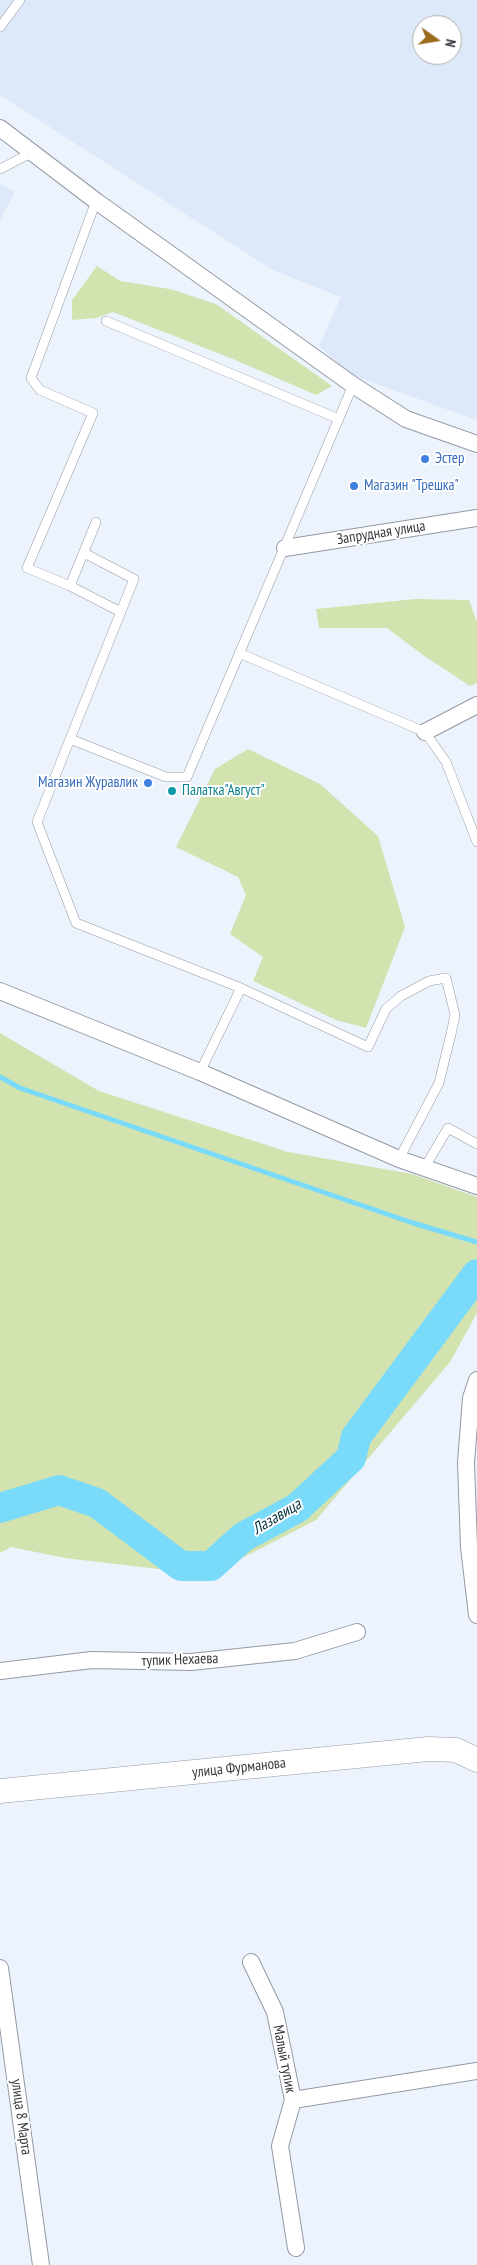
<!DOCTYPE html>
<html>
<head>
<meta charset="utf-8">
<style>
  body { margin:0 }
  #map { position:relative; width:477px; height:2265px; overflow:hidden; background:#ecf3fd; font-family:"PT Sans Narrow",sans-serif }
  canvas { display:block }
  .north { position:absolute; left:412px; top:15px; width:50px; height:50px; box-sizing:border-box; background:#fff; border:1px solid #afb0b1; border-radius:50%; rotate:103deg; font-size:14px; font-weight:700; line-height:20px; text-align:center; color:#36393d }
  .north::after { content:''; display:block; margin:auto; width:18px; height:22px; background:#9b6b1d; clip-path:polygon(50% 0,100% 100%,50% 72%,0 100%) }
</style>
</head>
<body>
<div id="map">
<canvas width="477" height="2265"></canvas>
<div class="north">N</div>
</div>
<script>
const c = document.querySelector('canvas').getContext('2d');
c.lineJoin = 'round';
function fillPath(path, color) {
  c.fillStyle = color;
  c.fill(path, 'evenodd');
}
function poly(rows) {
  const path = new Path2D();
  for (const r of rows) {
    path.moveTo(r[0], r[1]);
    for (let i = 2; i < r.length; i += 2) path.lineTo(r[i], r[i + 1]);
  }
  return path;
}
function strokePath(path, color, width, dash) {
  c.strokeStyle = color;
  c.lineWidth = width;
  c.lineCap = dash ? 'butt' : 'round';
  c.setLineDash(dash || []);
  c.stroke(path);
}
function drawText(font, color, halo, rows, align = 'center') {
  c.font = font + ' "PT Sans Narrow",sans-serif';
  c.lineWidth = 4;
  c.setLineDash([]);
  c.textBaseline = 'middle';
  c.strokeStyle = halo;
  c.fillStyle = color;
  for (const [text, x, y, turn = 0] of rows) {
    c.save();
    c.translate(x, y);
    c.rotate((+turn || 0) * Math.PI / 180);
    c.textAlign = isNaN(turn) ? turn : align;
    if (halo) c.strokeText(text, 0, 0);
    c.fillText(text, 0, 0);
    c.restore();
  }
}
fillPath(poly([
  [0,0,477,0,477,420,351,375,319,346,341,297,271,269,0,95],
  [422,25,452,25,452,55,422,55],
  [0,184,15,192,0,220]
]), '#dde8f8');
fillPath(poly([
  [97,266,120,281,170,289,216,304,332,386,316,395,233,359,113,312,96,318,72,320,72,300],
  [415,599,469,600,477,622,477,683,470,686,423,655,387,628,319,628,316,609],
  [248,749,320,784,378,836,405,927,366,1028,336,1020,253,981,263,957,230,934,246,895,238,877,176,847,215,769],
  [0,1033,99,1091,288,1152,412,1174,477,1197,477,1313,450,1362,316,1520,209,1575,65,1558,11,1547,0,1553]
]), '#d2e3b0');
strokePath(poly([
  [0,1077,20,1088,413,1223,477,1242]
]), '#79dbf9', 5);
strokePath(poly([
  [0,1508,59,1490,97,1503,181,1566,211,1566,243,1537,297,1508,351,1458,356,1437,477,1274]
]), '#79dbf9', 30);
const lane = poly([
  [0,27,20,0],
  [0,169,33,152],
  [96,201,31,378,40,390,93,413,27,568,70,586,121,612],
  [106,321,339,419],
  [70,586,96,522],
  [239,653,425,732,446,762,477,842],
  [70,739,134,579,84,553],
  [241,988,368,1047,386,1009,401,996,429,981,446,978,455,1015,451,1034,439,1083,399,1159],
  [200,1072,241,988,76,923,37,822,70,739,166,777,187,777,353,385],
  [425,1167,448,1128,477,1144]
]);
const street = poly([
  [0,128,96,201,353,385,406,419,477,444],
  [285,548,477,518],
  [425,732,477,705],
  [0,991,200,1072,399,1159,477,1186],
  [477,1380,471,1398,466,1463,469,1547,477,1615],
  [0,1671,92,1660,191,1662,295,1651,357,1632],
  [251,1962,275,2012,293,2100,280,2146,296,2248],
  [0,1968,41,2265],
  [293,2100,477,2071]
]);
const secondary = poly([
  [0,1791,428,1749,456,1750,477,1760]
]);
strokePath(lane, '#949aa4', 10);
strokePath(street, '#949aa4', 18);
strokePath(secondary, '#949aa4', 25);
strokePath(lane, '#fff', 9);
strokePath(street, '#fff', 16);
strokePath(secondary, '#fff', 24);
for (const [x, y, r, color] of [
  [425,459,5,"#3f7fe0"],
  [354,486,5,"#3f7fe0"],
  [148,783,5,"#3f7fe0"],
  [172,791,5,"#0f9aa8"]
]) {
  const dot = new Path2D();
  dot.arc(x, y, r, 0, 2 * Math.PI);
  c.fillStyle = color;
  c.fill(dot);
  strokePath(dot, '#fff', 2);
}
drawText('15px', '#366cbe', '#fff', [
  ["Эстер",435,459],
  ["Магазин \"Трешка\"",364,486],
  ["Магазин Журавлик",138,783,"right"]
], 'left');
drawText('15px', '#36393d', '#fff', [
  ["Запрудная улица",381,533,-9],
  ["тупик Нехаева",180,1660,-2],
  ["улица Фурманова",239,1768,-6],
  ["Малый тупик",284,2059,79],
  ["улица 8 Марта",21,2117,82]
]);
drawText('15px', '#0d838f', '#fff', [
  ["Палатка\"Август\"",182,791]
], 'left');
drawText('italic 16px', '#02323e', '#fff', [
  ["Лазавица",277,1517,-31]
]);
</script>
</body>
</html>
